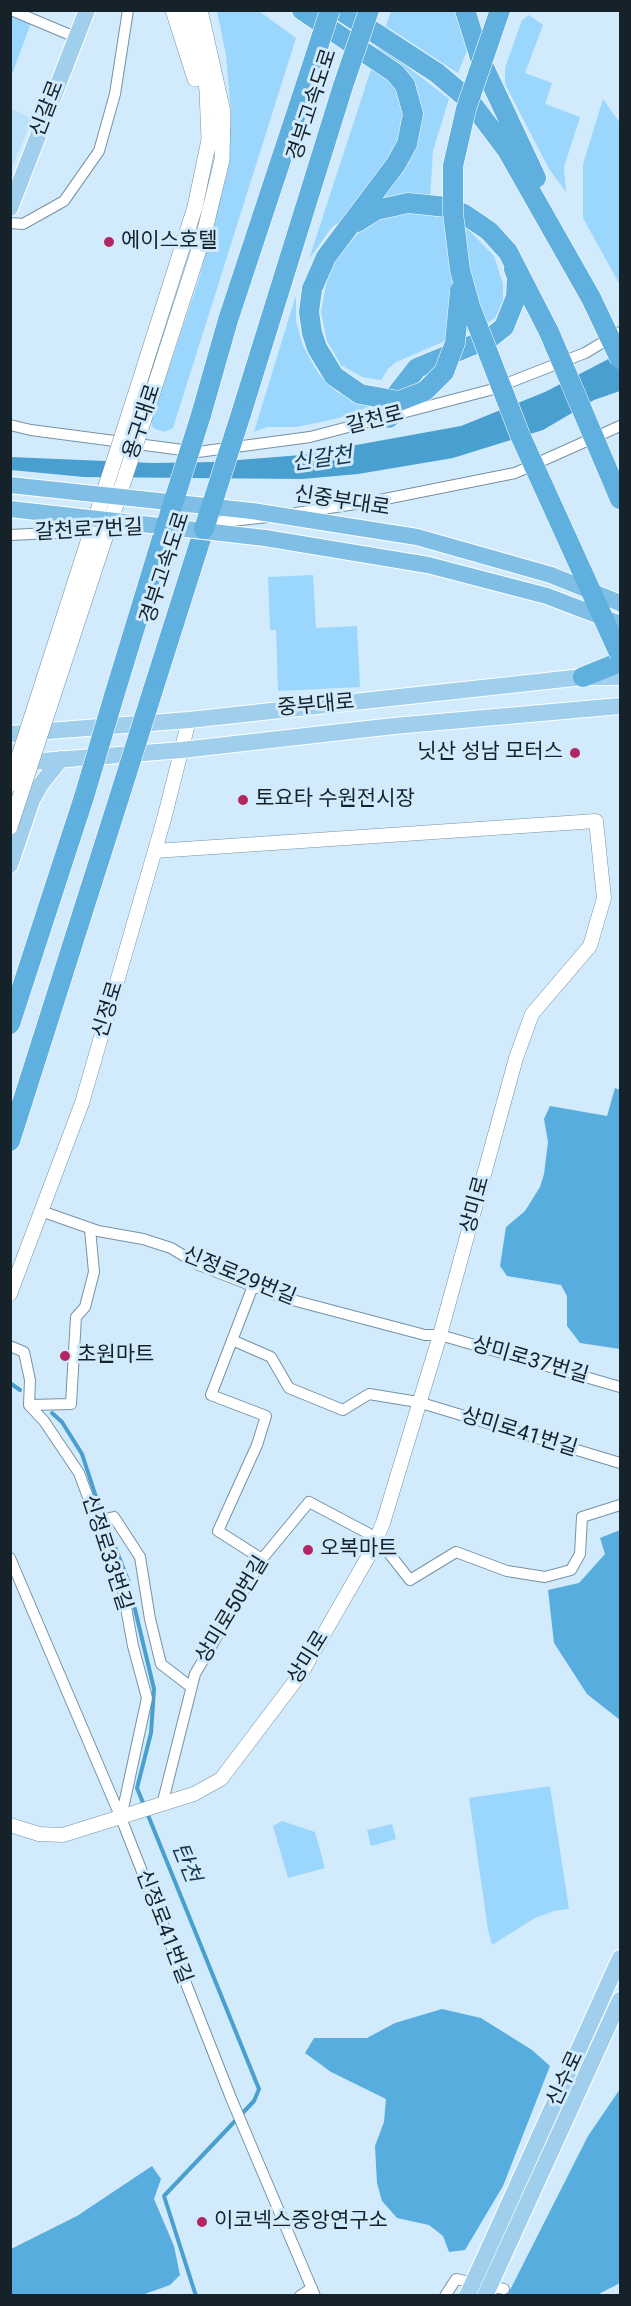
<!DOCTYPE html>
<html>
<head>
<meta charset="utf-8">
<style>
  body { margin:0 }
  #map { position:relative; width:631px; height:2306px; overflow:hidden; background:#d2ebfc; font-family:Roboto,sans-serif }
  canvas { display:block }
  .frame { position:absolute; inset:0; border:12px solid #162229; pointer-events:none }
</style>
</head>
<body>
<div id="map">
<canvas width="631" height="2306"></canvas>
<div class="frame"></div>
</div>
<script>
const c = document.querySelector('canvas').getContext('2d');
c.lineJoin = 'round';
function fillPath(path, color) {
  c.fillStyle = color;
  c.fill(path, 'evenodd');
}
function poly(rows) {
  const path = new Path2D();
  for (const r of rows) {
    path.moveTo(r[0], r[1]);
    for (let i = 2; i < r.length; i += 2) path.lineTo(r[i], r[i + 1]);
  }
  return path;
}
function strokePath(path, color, width, dash) {
  c.strokeStyle = color;
  c.lineWidth = width;
  c.lineCap = dash ? 'butt' : 'round';
  c.setLineDash(dash || []);
  c.stroke(path);
}
function drawText(font, color, halo, rows, align = 'center') {
  c.font = font + ' Roboto,"Noto Sans KR",sans-serif';
  c.lineWidth = 6;
  c.setLineDash([]);
  c.textBaseline = 'middle';
  c.strokeStyle = halo;
  c.fillStyle = color;
  for (const [text, x, y, turn = 0] of rows) {
    c.save();
    c.translate(x, y);
    c.rotate((+turn || 0) * Math.PI / 180);
    c.textAlign = isNaN(turn) ? turn : align;
    if (halo) c.strokeText(text, 0, 0);
    c.fillText(text, 0, 0);
    c.restore();
  }
}
fillPath(poly([
  [11,108,32,119,11,170]
]), '#bbe2fb');
fillPath(poly([
  [217,11,259,11,296,38,173,428,164,432,153,428,151,422,199,279,228,170,231,113,226,55],
  [391,11,458,11,461,32,468,48,458,73,386,26],
  [11,15,31,23,11,77],
  [529,15,543,25,525,73,552,83,545,104,580,117,564,167,566,192,549,169,505,84,505,68,522,20],
  [379,45,449,99,433,151,430,196,354,212,332,227,309,259],
  [603,99,620,123,620,285,583,218,583,164],
  [406,213,445,217,463,224,494,256,503,284,503,301,495,318,487,323,396,362,388,369,381,380,362,377,341,365,327,341,321,312,326,285,333,263,359,232,380,218],
  [296,295,296,321,303,346,318,373,337,392,371,405,354,414,326,421,296,427,267,427,254,432],
  [313,575,316,628,357,626,360,687,278,691,276,630,270,630,268,577],
  [550,1786,569,1909,554,1911,535,1918,492,1945,488,1930,469,1798],
  [282,1821,315,1832,325,1868,288,1878,273,1826],
  [392,1824,396,1839,371,1846,367,1830]
]), '#9bd6fc');
fillPath(poly([
  [615,1088,620,1090,620,1349,580,1343,567,1326,567,1296,561,1285,507,1276,500,1266,506,1227,525,1211,540,1187,544,1174,548,1142,544,1119,550,1106,607,1116],
  [620,1530,620,1720,587,1694,554,1643,548,1590,579,1583,605,1554,600,1538],
  [442,2009,481,2018,532,2050,550,2066,503,2186,465,2250,449,2252,443,2236,429,2225,397,2218,382,2201,377,2183,375,2146,384,2122,386,2099,331,2072,305,2053,314,2038,367,2038,395,2023],
  [620,2089,620,2283,597,2295,507,2296,588,2136],
  [152,2166,161,2179,154,2199,174,2246,180,2275,170,2285,142,2295,11,2295,11,2249,77,2216]
]), '#58addf');
fillPath(poly([
  [620,353,620,391,594,400,543,430,453,458,358,474,302,479,84,477,11,470,10,457,153,463,213,462,301,455,461,426,545,392]
]), '#499fd0');
strokePath(poly([
  [10,1383,20,1390],
  [52,1413,62,1422,82,1454,99,1506,128,1580,154,1689,151,1733,137,1788,259,2089,254,2101,164,2196,196,2296]
]), '#499fd0', 4);
const minor = poly([
  [11,10,75,37],
  [10,223,23,224,64,201,99,151,115,94,128,10],
  [10,425,31,430,198,452,310,437,490,390,585,353,620,332],
  [296,513,375,501,515,473,620,426],
  [203,524,268,517],
  [10,535,134,529],
  [41,1211,98,1231,143,1239,171,1248,199,1265,281,1297,425,1335,440,1335,620,1387],
  [253,1286,211,1395,266,1416,257,1445,218,1531,262,1559],
  [232,1340,271,1357,289,1388,343,1410,369,1394,418,1402,620,1463],
  [10,1346,24,1352,30,1380,29,1405,44,1421,79,1473,123,1591,133,1646,147,1698,121,1818],
  [29,1405,71,1404,76,1317,85,1307,94,1272,90,1229],
  [97,1521,114,1517,140,1557,150,1619,161,1664,191,1687],
  [10,1558,121,1818,231,2098,315,2296],
  [162,1805,195,1674,262,1559,309,1502,377,1538,410,1580,456,1552,507,1571,545,1577,571,1570,580,1554,582,1517,620,1505],
  [300,2296,312,2288],
  [445,2296,456,2279,504,2289]
]);
const tertiary = poly([
  [10,1294,82,1103,164,819,189,720],
  [10,1825,39,1834,63,1835,194,1794,221,1779,302,1672,372,1550,383,1523,440,1335,516,1058,532,1014,590,946,604,898,596,821,155,851]
]);
const secondary = poly([
  [173,10,195,79],
  [134,399,195,207,209,140,207,90,200,57,185,10],
  [149,404,204,234,222,160,223,112,200,10]
]);
const primary = poly([
  [10,208,87,10],
  [10,734,189,720,583,677,620,677],
  [17,763,182,750,394,726,620,706],
  [10,865,32,800,41,784,61,759],
  [511,2199,620,1958],
  [527,2204,620,2000]
]);
const motorway = poly([
  [302,10,395,73,405,85,413,114,407,144,396,164,326,257,312,289],
  [340,10,437,73,470,101,507,150,591,298],
  [465,10,481,61,536,178],
  [357,222,376,210,408,203,447,207,464,214,489,231,508,252,549,332],
  [241,414,343,86],
  [201,415,228,320,311,69],
  [389,418,396,395,417,368,490,338,504,327,516,297,517,277,514,269],
  [583,677,620,662],
  [152,693,204,529],
  [114,696,164,532],
  [10,1024,84,797],
  [10,1141,119,798]
]);
strokePath(minor, '#7592a5', 12);
strokePath(tertiary, '#7592a5', 15);
strokePath(secondary, '#7592a5', 16);
strokePath(primary, '#fff', 18);
strokePath(motorway, '#fff', 21);
strokePath(minor, '#fff', 10);
strokePath(tertiary, '#fff', 14);
strokePath(secondary, '#fff', 15);
strokePath(primary, '#9fcfec', 16);
strokePath(motorway, '#5fafdf', 20);
const secondaryBridge = poly([
  [10,784,134,399],
  [10,827,149,404]
]);
const primaryBridge = poly([
  [467,2296,511,2199],
  [485,2296,527,2204]
]);
const trunkBridge = poly([
  [10,485,252,511,417,537,551,575,620,603],
  [10,509,265,538,428,565,547,596,620,624]
]);
const motorwayBridge = poly([
  [500,10,466,109,453,166,453,213,460,270,470,306,520,435,620,655],
  [311,69,330,10],
  [343,86,369,10],
  [312,289,309,312,312,333,317,348,334,376,360,394,399,401,425,391,444,372,455,343,460,291],
  [591,298,620,359],
  [549,332,620,499],
  [204,529,241,414],
  [164,532,201,415],
  [84,797,114,696],
  [119,798,152,693]
]);
strokePath(secondaryBridge, '#7592a5', 16, []);
strokePath(primaryBridge, '#fff', 18, []);
strokePath(trunkBridge, '#fff', 18, []);
strokePath(motorwayBridge, '#fff', 21, []);
strokePath(secondaryBridge, '#fff', 15);
strokePath(primaryBridge, '#9fcfec', 16);
strokePath(trunkBridge, '#7fbfe6', 16);
strokePath(motorwayBridge, '#5fafdf', 20);
for (const [x, y, r, color] of [
  [109,242,6,"#b22762"],
  [575,753,6,"#b22762"],
  [243,800,6,"#b22762"],
  [65,1356,6,"#b22762"],
  [308,1550,6,"#b22762"],
  [202,2222,6,"#b22762"]
]) {
  const dot = new Path2D();
  dot.arc(x, y, r, 0, 2 * Math.PI);
  c.fillStyle = color;
  c.fill(dot);
  strokePath(dot, '#d2ebfc', 2);
}
drawText('21px', '#162229', '#d2ebfc', [
  ["경부고속도로",313,105,-72],
  ["신갈로",48,109,-69],
  ["갈천로",375,421,-14],
  ["용구대로",143,422,-72],
  ["신중부대로",342,502,9],
  ["갈천로7번길",89,531,-3],
  ["경부고속도로",166,568,-72],
  ["중부대로",316,706,-5],
  ["신정로",109,1010,-73],
  ["상미로",476,1205,-75],
  ["신정로29번길",239,1277,22],
  ["상미로37번길",530,1361,16],
  ["상미로41번길",519,1433,17],
  ["신정로33번길",106,1553,72],
  ["상미로50번길",233,1610,-59],
  ["상미로",309,1658,-58],
  ["신정로41번길",163,1927,69],
  ["신수로",566,2079,-65]
]);
drawText('21px', '#162229', '#d2ebfc', [
  ["에이스호텔",121,242],
  ["닛산 성남 모터스",563,753,"right"],
  ["토요타 수원전시장",255,800],
  ["초원마트",77,1356],
  ["오복마트",320,1550],
  ["이코넥스중앙연구소",214,2222]
], 'left');
drawText('italic 22px', '#13384d', '#d2ebfc', [
  ["신갈천",322,460,-8],
  ["탄천",185,1863,68]
]);
</script>
</body>
</html>
